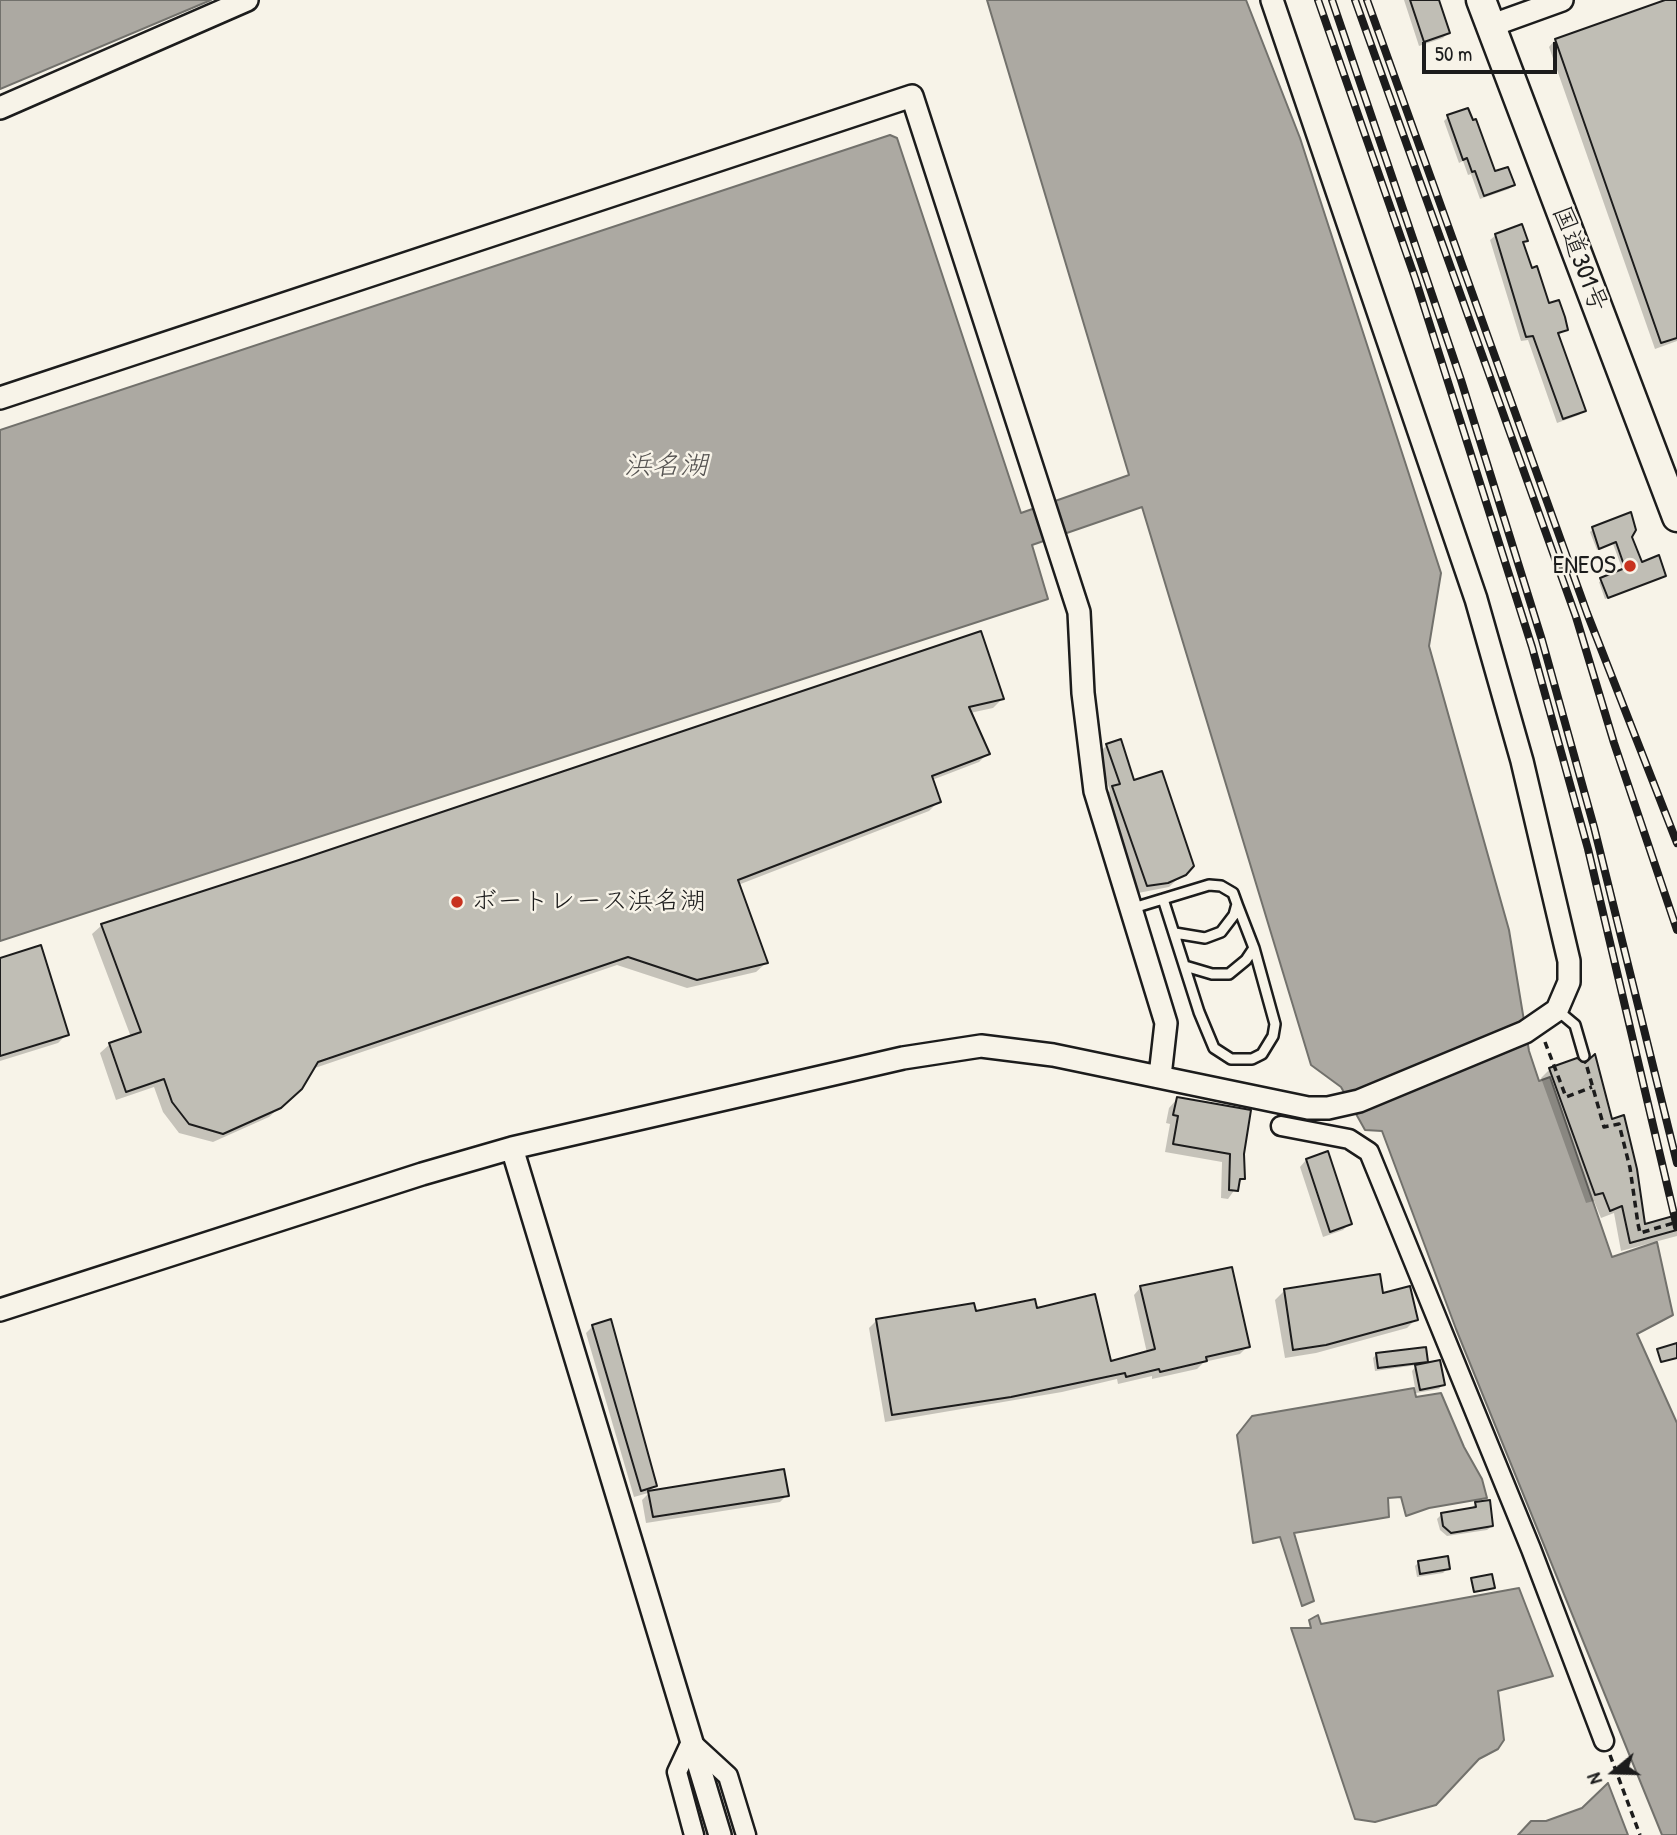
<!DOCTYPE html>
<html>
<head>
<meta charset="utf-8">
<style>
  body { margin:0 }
  #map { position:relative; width:1677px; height:1835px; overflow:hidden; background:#f7f3e8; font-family:"Patrick Hand",sans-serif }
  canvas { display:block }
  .north { position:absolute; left:1579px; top:1737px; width:70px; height:70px; -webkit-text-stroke:5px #f7f3e8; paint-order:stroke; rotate:251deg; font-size:19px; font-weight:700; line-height:28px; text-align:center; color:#1c1c1c }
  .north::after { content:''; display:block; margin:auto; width:24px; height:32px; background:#1c1c1c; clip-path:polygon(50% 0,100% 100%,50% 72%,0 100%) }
  .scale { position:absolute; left:1422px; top:42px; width:135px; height:32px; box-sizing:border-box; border:4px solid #1c1c1c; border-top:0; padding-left:9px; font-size:21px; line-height:24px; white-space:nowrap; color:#1c1c1c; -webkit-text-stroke:5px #f7f3e8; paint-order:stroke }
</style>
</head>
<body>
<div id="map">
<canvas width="1677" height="1835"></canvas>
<div class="north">N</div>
<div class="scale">50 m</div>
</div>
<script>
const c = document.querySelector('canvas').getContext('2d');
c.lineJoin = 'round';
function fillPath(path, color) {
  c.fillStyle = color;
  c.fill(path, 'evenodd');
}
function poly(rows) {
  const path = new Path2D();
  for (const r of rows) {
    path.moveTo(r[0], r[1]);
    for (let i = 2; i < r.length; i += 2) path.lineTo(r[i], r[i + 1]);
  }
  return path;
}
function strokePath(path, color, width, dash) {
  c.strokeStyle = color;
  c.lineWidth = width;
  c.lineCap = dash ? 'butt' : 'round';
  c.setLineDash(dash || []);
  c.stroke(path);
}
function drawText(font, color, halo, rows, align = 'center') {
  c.font = font + ' "Patrick Hand","Klee One",sans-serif';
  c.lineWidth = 5;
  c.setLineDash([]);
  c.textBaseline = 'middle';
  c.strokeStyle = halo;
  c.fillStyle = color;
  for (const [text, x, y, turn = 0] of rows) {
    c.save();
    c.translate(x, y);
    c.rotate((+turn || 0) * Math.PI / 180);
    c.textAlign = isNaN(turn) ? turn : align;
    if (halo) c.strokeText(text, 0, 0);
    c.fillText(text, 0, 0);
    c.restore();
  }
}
const water = poly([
  [0,0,211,0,0,89,0,0],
  [987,0,1246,0,1300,138,1441,573,1429,646,1509,930,1529,1051,1539,1081,1550,1077,1612,1257,1657,1242,1673,1315,1637,1334,1677,1423,1677,1835,1662,1835,1456,1329,1382,1131,1365,1130,1341,1087,1311,1065,1142,507,1032,545,1048,599,0,941,0,430,890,135,897,138,1021,513,1129,475,987,0],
  [1414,1388,1416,1397,1441,1393,1464,1447,1482,1479,1487,1498,1429,1508,1406,1516,1401,1497,1388,1498,1389,1517,1294,1533,1314,1601,1302,1606,1280,1537,1253,1543,1237,1435,1252,1416,1414,1388],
  [1519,1588,1553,1676,1498,1691,1504,1740,1498,1749,1479,1759,1436,1805,1375,1822,1355,1819,1291,1628,1311,1628,1309,1620,1318,1615,1321,1624,1519,1588],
  [1608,1783,1628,1835,1518,1835,1531,1821,1546,1821,1582,1808,1608,1783]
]);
fillPath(water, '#aca9a2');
strokePath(water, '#72716c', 2);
fillPath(poly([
  [1404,0,1437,0,1448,33,1443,38,1419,46],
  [1670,0,1677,0,1677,341,1655,349,1549,47,1555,40],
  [1448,117,1494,174,1513,185,1509,189,1480,199,1471,174,1468,175,1463,161,1459,163,1444,121],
  [1496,235,1526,240,1522,244,1531,270,1548,305,1566,330,1557,336,1584,410,1579,415,1557,423,1528,340,1521,341,1490,240],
  [1593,529,1630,537,1641,564,1664,575,1605,599,1599,582,1623,571,1613,544,1597,550,1590,532],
  [1002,699,993,708,970,713,988,753,979,762,932,780,939,801,929,811,738,885,766,963,756,972,687,988,617,965,312,1069,290,1098,269,1117,213,1142,179,1133,163,1112,154,1087,116,1100,100,1053,110,1044,131,1037,92,934,102,925,300,862],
  [1107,745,1192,865,1169,887,1138,893,1104,797,1110,791,1098,754],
  [0,960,67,1034,58,1043,0,1061],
  [1550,1069,1643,1226,1677,1216,1677,1236,1621,1251,1614,1213,1601,1218,1594,1201,1586,1203,1541,1078],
  [1177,1099,1242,1154,1243,1178,1228,1199,1221,1198,1222,1162,1165,1152,1170,1124,1166,1123,1169,1108],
  [1306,1160,1350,1223,1343,1230,1323,1237,1300,1167],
  [1141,1287,1248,1346,1240,1354,1204,1362,1197,1369,1152,1379,1152,1376,1118,1384,1117,1379,1062,1392,885,1422,869,1328,877,1320,1036,1310,1109,1363,1147,1353,1134,1295],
  [1284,1291,1381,1295,1416,1319,1407,1328,1316,1353,1285,1358,1275,1300],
  [593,1326,655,1486,648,1493,634,1497,586,1333],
  [1377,1354,1426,1361,1422,1365,1443,1384,1439,1389,1416,1393,1412,1371,1417,1365,1375,1371,1373,1358],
  [649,1493,787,1495,780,1502,646,1523,642,1500],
  [1476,1504,1492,1526,1487,1530,1447,1536,1440,1530,1437,1519,1441,1515,1471,1508],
  [1419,1562,1448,1568,1443,1573,1417,1577,1415,1566]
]), '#0003');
const building = poly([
  [1410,0,1439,0,1450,33,1424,42,1410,0],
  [1665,0,1677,0,1677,338,1661,343,1555,39,1665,0],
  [1468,108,1473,120,1476,119,1495,171,1508,167,1515,185,1484,196,1475,171,1472,172,1467,158,1463,160,1447,115,1468,108],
  [1522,224,1528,241,1523,242,1532,268,1537,266,1549,303,1559,300,1565,317,1568,330,1558,333,1586,411,1563,419,1533,336,1526,337,1495,234,1522,224],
  [1631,512,1636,530,1632,537,1642,562,1659,555,1666,576,1608,598,1600,578,1625,568,1616,542,1599,549,1592,527,1631,512],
  [981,631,1004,699,969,707,990,754,932,776,941,802,738,880,768,963,697,980,628,957,318,1062,302,1089,281,1108,223,1134,189,1124,172,1102,164,1079,126,1092,109,1043,141,1032,101,924,299,860,981,631],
  [1121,739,1134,780,1162,771,1194,866,1186,875,1168,883,1147,886,1112,786,1120,784,1106,744,1121,739],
  [41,945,69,1035,0,1056,0,958,41,945],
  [1595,1054,1612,1119,1624,1115,1637,1169,1645,1224,1677,1215,1677,1230,1630,1243,1622,1206,1610,1211,1603,1193,1595,1195,1549,1068,1577,1058,1585,1063,1595,1054],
  [1177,1097,1251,1110,1244,1154,1245,1179,1240,1179,1238,1191,1229,1190,1230,1154,1173,1144,1178,1116,1173,1115,1177,1097],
  [1328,1151,1352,1224,1330,1232,1306,1159,1328,1151],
  [1232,1267,1250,1347,1206,1357,1207,1361,1160,1372,1159,1369,1126,1377,1125,1373,1011,1397,892,1415,876,1319,974,1303,976,1311,1035,1299,1037,1308,1095,1294,1111,1361,1155,1349,1140,1286,1232,1267],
  [1380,1274,1383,1293,1410,1286,1418,1320,1326,1345,1293,1350,1284,1289,1380,1274],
  [611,1319,657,1486,641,1491,592,1325,611,1319],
  [1677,1343,1677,1358,1661,1362,1657,1349,1677,1343],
  [1426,1347,1428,1362,1378,1368,1376,1353,1426,1347],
  [1440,1360,1445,1385,1420,1390,1415,1365,1440,1360],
  [784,1469,789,1496,653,1517,648,1491,784,1469],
  [1490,1500,1493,1526,1451,1533,1443,1526,1441,1513,1476,1507,1475,1502,1490,1500],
  [1448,1556,1450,1569,1420,1574,1418,1561,1448,1556],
  [1492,1574,1495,1588,1474,1592,1471,1578,1492,1574]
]);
fillPath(building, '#c0beb5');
strokePath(building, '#1c1c1c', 2);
const service = poly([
  [1163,899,1209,885,1221,886,1233,893,1237,904,1234,915,1221,932,1205,938,1175,933],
  [1237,904,1254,948],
  [1130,909,1163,899,1199,1012,1214,1048,1231,1059,1252,1059,1262,1054,1273,1036,1275,1024,1254,948,1246,960,1229,974,1212,974,1185,966],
  [1557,1010,1575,1025,1584,1056]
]);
const minor = poly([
  [1281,1126,1349,1139,1369,1152,1531,1549,1604,1741],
  [694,1835,677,1772,691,1742,728,1776,746,1835]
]);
const tertiary = poly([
  [1490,26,1562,0],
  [0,108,247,0],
  [0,398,912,96,1079,612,1083,693,1095,791,1166,1023,1160,1076],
  [512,1148,720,1835],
  [0,1310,422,1174,512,1148,903,1058,981,1046,1053,1055,1308,1108,1328,1108,1359,1101,1525,1032,1557,1010,1569,982,1569,961,1522,761,1476,599,1272,0]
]);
const trunk = poly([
  [1481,0,1677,517]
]);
strokePath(service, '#1c1c1c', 14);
strokePath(minor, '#1c1c1c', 23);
strokePath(tertiary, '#1c1c1c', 26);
strokePath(trunk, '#1c1c1c', 33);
strokePath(poly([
  [1545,1042,1566,1097,1592,1087],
  [1587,1067,1604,1127,1619,1124,1630,1168,1638,1224],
  [1610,1755,1640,1835]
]), '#1c1c1c', 3.5, [7, 5]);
strokePath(service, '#f7f3e8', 9);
strokePath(minor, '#f7f3e8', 18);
strokePath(tertiary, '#f7f3e8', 21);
strokePath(trunk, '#f7f3e8', 28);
const rail = poly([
  [1318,0,1415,278,1532,647,1588,849,1677,1227],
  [1332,0,1461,380,1542,640,1594,827,1677,1163],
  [1355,0,1576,617,1614,743,1677,930],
  [1367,0,1587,613,1677,843]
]);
strokePath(rail, '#1c1c1c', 8);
strokePath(rail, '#f7f3e8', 5, [16]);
strokePath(poly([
  [1638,1224,1640,1233,1677,1222]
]), '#1c1c1c', 3.5, [7, 5]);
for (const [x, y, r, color] of [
  [1630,566,7,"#c8321e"],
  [457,902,7,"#c8321e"]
]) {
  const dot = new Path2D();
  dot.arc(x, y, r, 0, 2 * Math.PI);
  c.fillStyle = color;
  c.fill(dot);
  strokePath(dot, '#f7f3e8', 2.5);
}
drawText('26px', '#1c1c1c', '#f7f3e8', [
  ["国道301号",1579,259,69]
]);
drawText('26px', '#1c1c1c', '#f7f3e8', [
  ["ENEOS",1616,566],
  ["ボートレース浜名湖",471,902,"left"]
], 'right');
drawText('italic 28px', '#565452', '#f7f3e8', [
  ["浜名湖",666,467]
]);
</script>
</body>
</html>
